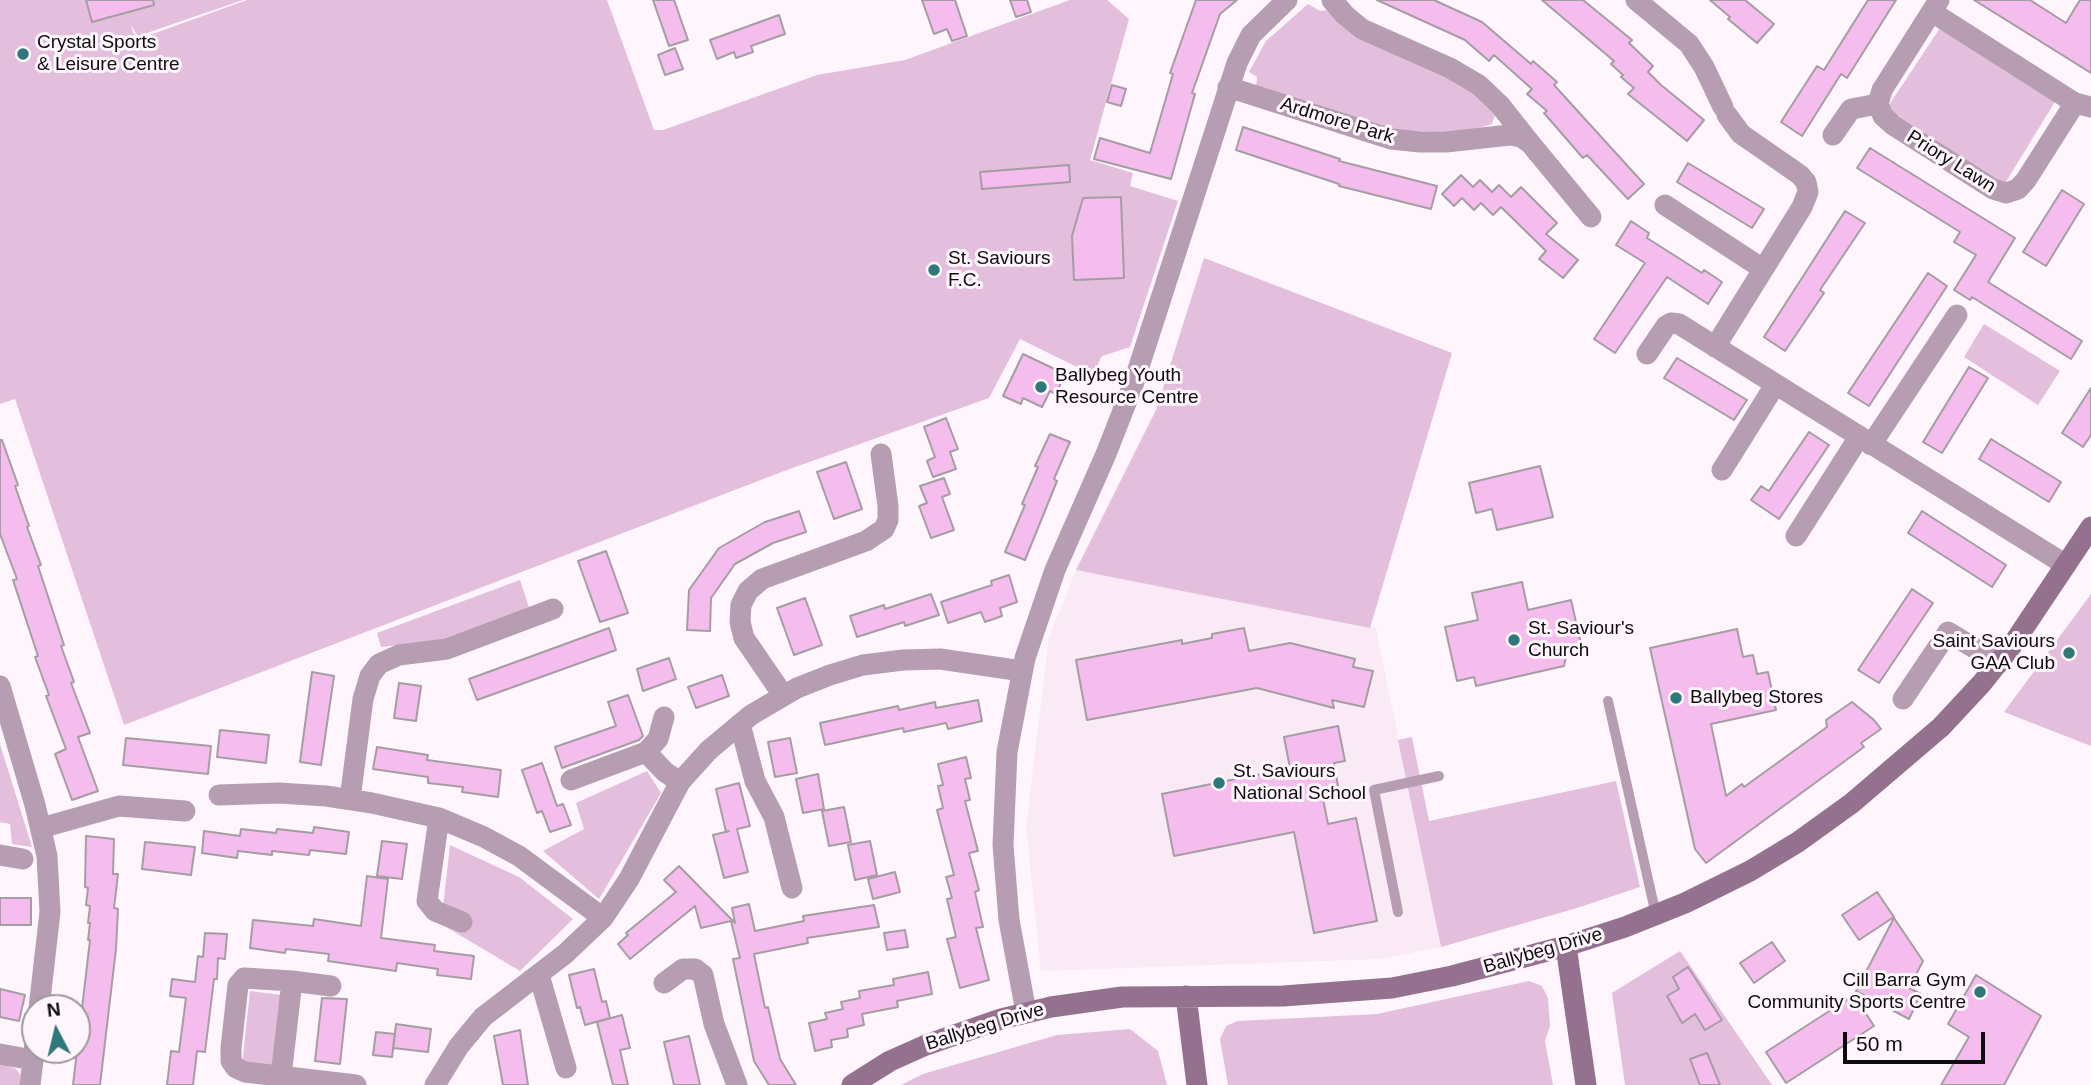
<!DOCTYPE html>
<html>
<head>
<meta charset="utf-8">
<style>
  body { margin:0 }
  #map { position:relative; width:2091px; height:1085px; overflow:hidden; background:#fef6fc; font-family:Arial,sans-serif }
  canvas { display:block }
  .north { position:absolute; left:21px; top:994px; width:70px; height:70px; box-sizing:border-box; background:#fef6fc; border:2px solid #9e989d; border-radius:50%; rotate:353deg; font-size:19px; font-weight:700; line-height:28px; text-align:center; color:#0f0c0e }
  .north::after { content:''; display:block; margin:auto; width:24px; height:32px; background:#2e777b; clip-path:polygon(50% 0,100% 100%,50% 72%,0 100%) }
  .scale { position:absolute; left:1843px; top:1032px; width:142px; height:32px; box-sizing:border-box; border:4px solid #0f0c0e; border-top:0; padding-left:9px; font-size:21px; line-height:24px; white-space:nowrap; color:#0f0c0e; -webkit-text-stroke:5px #fef6fc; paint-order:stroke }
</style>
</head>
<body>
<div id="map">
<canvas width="2091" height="1085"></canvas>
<div class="north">N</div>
<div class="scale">50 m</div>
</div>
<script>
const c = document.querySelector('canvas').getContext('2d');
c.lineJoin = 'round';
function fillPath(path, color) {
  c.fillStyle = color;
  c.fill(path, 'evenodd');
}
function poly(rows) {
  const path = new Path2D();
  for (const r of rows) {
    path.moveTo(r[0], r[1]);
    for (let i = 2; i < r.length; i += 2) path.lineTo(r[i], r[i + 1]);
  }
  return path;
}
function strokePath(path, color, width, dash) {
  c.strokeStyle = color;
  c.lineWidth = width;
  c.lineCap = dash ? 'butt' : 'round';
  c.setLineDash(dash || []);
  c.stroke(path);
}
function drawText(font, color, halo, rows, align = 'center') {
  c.font = font + ' Arial,sans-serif';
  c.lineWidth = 6;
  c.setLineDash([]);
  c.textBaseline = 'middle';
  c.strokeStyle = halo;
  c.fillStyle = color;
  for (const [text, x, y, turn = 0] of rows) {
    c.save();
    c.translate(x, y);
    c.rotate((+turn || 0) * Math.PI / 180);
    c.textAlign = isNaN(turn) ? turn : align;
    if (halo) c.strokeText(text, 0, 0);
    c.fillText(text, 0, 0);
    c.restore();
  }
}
fillPath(poly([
  [1076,570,1376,628,1441,947,1380,959,1041,971,1026,827,1049,637]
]), '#f9eaf6');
fillPath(poly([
  [0,0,243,0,138,36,130,24,136,40,247,0,607,0,654,130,663,130,817,75,905,60,1070,0,1107,0,1129,19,1090,160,1133,173,1130,186,1178,201,1130,347,1102,356,1093,375,1020,339,989,398,784,471,124,725,15,399,0,404],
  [1308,4,1320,11,1329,10,1475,92,1496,112,1492,124,1467,132,1394,131,1256,87,1257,77,1249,72,1266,41],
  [1940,28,2056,100,2004,185,1887,108],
  [1204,258,1452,353,1370,628,1076,570,1156,410],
  [1984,324,2060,371,2038,405,1964,357],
  [520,580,529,607,466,638,381,647,377,633],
  [2091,594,2091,746,2004,712],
  [1412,737,1429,821,1616,781,1640,887,1577,908,1441,947,1398,740],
  [0,744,32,847,12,844,10,824,0,822],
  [647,771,661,793,599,899,543,851,584,829,576,803],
  [450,845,519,877,573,919,520,971,441,924],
  [1680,951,1772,1085,1625,1085,1612,993],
  [1529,981,1542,986,1548,998,1550,1026,1545,1041,1553,1085,1228,1085,1220,1039,1226,1026,1238,1021,1377,1014],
  [250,991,282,995,275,1069,242,1065],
  [1130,1029,1158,1051,1167,1085,901,1085,923,1074,1057,1035],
  [0,1063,16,1069,20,1074,21,1085,0,1085]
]), '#e3bedd');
const building = poly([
  [86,0,153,0,154,5,92,22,86,0],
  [653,0,674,0,688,40,669,46,653,0],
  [922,0,955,0,967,36,952,41,947,29,934,34,922,0],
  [1010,0,1027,0,1031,12,1016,17,1010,0],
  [1196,0,1237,0,1220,14,1192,93,1195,94,1171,179,1094,159,1100,138,1150,153,1173,74,1170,73,1196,0],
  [1377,0,1434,0,1482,22,1531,64,1533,61,1557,82,1554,85,1644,184,1628,199,1587,155,1583,158,1544,113,1547,111,1527,94,1532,89,1494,55,1489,61,1465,40,1377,0],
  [1542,0,1583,0,1632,40,1629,43,1653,66,1648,72,1661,85,1704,120,1687,141,1628,94,1634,88,1621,77,1623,75,1611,64,1614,61,1542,0],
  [1710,0,1745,0,1774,24,1757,43,1728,19,1730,17,1710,0],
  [1868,0,1896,0,1847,78,1841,74,1802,136,1781,122,1817,66,1824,70,1868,0],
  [1974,0,2030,0,2066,23,2080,0,2091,0,2091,73,1974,0],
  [779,15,785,34,751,46,753,52,736,58,734,52,717,59,710,40,779,15],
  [675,48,683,69,665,75,658,55,675,48],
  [1112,85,1126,89,1121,106,1107,102,1112,85],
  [1243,127,1340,159,1339,161,1437,186,1431,209,1339,186,1339,184,1236,150,1243,127],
  [1870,148,2015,238,1988,282,2082,341,2071,359,1972,297,1970,300,1954,290,1976,255,1954,242,1960,232,1857,168,1870,148],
  [1688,163,1764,209,1752,228,1677,182,1688,163],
  [1069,165,1070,182,982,189,980,172,1069,165],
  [1461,175,1473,187,1480,180,1492,192,1499,185,1511,197,1521,187,1557,223,1546,234,1578,260,1563,278,1539,259,1546,251,1501,207,1493,215,1481,203,1474,210,1462,198,1454,206,1442,194,1461,175],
  [2062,190,2084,204,2046,266,2023,252,2062,190],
  [1121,197,1124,278,1074,280,1072,236,1083,198,1121,197],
  [1845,211,1865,223,1820,290,1824,293,1785,351,1764,337,1845,211],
  [1631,221,1649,233,1647,238,1702,273,1704,270,1722,282,1708,304,1667,277,1615,353,1594,339,1645,263,1616,245,1631,221],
  [1928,273,1947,286,1869,406,1848,393,1928,273],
  [1023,354,1065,374,1056,394,1050,391,1042,407,1023,398,1021,404,1003,396,1023,354],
  [1677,358,1747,400,1734,420,1664,378,1677,358],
  [1969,367,1988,378,1942,453,1923,442,1969,367],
  [2091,388,2091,435,2083,447,2062,433,2091,388],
  [946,418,958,449,950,452,956,469,933,477,927,461,935,457,924,427,946,418],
  [1809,432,1829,445,1779,519,1751,500,1761,486,1769,491,1809,432],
  [1050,434,1070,442,1054,479,1057,481,1025,560,1005,552,1025,505,1022,504,1038,467,1035,466,1050,434],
  [1991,439,2061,482,2049,502,1979,459,1991,439],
  [0,440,2,440,18,485,15,486,29,526,27,527,41,565,38,566,64,645,61,646,74,682,71,683,90,733,78,737,98,791,72,800,55,754,66,749,46,696,49,695,35,657,38,656,13,580,17,579,0,534,0,440],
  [846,462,862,509,834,519,817,472,846,462],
  [1540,466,1553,517,1497,530,1492,509,1476,513,1469,483,1540,466],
  [944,478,950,494,942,497,954,530,931,538,919,506,927,503,920,486,944,478],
  [799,511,806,532,773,543,735,564,711,598,710,631,687,630,689,590,719,548,765,522,799,511],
  [1922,511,2006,565,1992,587,1908,533,1922,511],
  [606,551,628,613,600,622,578,561,606,551],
  [1009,575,1017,602,1000,608,1002,616,985,622,981,612,948,623,941,602,992,585,991,581,1009,575],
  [1522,582,1528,610,1571,600,1583,653,1566,656,1564,666,1476,686,1474,677,1457,681,1445,627,1478,620,1472,593,1522,582],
  [1912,589,1933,603,1879,683,1858,670,1912,589],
  [931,594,939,615,905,626,904,622,857,637,850,616,884,605,885,609,931,594],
  [805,598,822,645,794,655,777,608,805,598],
  [609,628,616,650,477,700,469,679,609,628],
  [1244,628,1249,651,1290,643,1355,659,1353,667,1373,671,1364,707,1332,700,1334,708,1257,688,1087,720,1076,660,1182,640,1182,644,1212,638,1212,634,1244,628],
  [1737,629,1743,657,1753,655,1757,674,1768,672,1776,710,1711,724,1726,796,1742,784,1744,787,1827,727,1826,720,1852,702,1874,720,1881,729,1861,743,1864,747,1706,863,1695,849,1650,648,1737,629],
  [669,658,676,679,643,691,637,669,669,658],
  [312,672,334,676,321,765,300,762,312,672],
  [722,675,729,696,696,708,688,687,722,675],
  [399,683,421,686,416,721,394,718,399,683],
  [628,695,643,736,639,740,562,768,555,747,616,726,608,702,628,695],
  [978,700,982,721,948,729,946,723,904,732,903,728,825,745,820,723,898,706,899,710,935,702,936,708,978,700],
  [1338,726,1345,761,1334,763,1338,786,1321,789,1328,824,1356,818,1377,921,1314,933,1294,832,1174,856,1162,794,1290,768,1284,737,1338,726],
  [220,730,269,735,266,763,217,757,220,730],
  [126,738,211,746,208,774,123,765,126,738],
  [790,738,797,773,775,777,768,742,790,738],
  [377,747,428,755,427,760,501,770,498,797,462,792,463,787,428,783,428,777,373,769,377,747],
  [966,757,971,778,965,779,970,800,965,801,978,851,969,853,979,890,975,892,983,927,976,928,989,980,960,988,947,939,956,937,947,899,952,898,946,877,954,875,937,810,943,808,938,786,943,785,938,764,966,757],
  [542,763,557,806,563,804,571,825,550,832,542,811,537,813,522,770,542,763],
  [818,774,824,809,803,813,796,779,818,774],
  [739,783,750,826,737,829,748,872,724,878,713,835,729,831,726,832,716,789,739,783],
  [844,807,851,842,829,846,822,811,844,807],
  [314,827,349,832,346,854,310,850,309,855,272,851,272,855,238,851,237,858,202,853,204,831,240,836,241,829,276,833,277,829,313,833,314,827],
  [86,836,114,839,113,874,118,874,114,908,118,909,116,949,100,1085,73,1085,90,940,88,940,90,923,88,923,90,906,86,905,88,888,85,887,86,836],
  [382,841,407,844,402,879,377,876,382,841],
  [870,841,877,875,855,880,848,845,870,841],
  [145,842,195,847,191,875,142,869,145,842],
  [679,866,735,923,732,908,749,904,755,931,804,921,803,916,874,905,879,927,807,938,808,943,754,954,765,1008,768,1007,780,1059,796,1085,769,1085,754,1061,733,959,740,958,731,921,701,928,695,906,630,959,618,944,628,935,626,933,676,892,664,880,679,866],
  [895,872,900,892,873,899,868,879,895,872],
  [367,876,388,879,381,938,435,945,434,951,474,956,471,979,437,975,438,969,397,963,396,971,328,961,329,954,286,949,285,953,250,948,253,920,313,926,314,919,361,926,367,876],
  [1877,892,1894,917,1859,940,1842,915,1877,892],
  [0,898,31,898,31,925,0,925,0,898],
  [1894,918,1923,961,1909,988,1921,994,1909,1019,1856,991,1894,918],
  [905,930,908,947,887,950,884,933,905,930],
  [205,933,227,934,225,959,218,958,217,979,214,979,205,1052,197,1051,193,1085,167,1085,171,1051,179,1052,186,998,170,996,172,979,195,982,198,956,203,957,205,933],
  [1772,942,1785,961,1754,983,1740,963,1772,942],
  [1688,967,1722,1020,1705,1030,1695,1014,1682,1023,1667,996,1679,989,1673,977,1688,967],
  [594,969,602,1002,606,1001,610,1018,585,1025,580,1007,577,1008,569,975,594,969],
  [928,972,932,994,897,1001,898,1007,862,1014,864,1025,847,1029,848,1037,831,1040,832,1047,815,1051,809,1023,827,1019,825,1013,843,1009,841,1002,860,998,859,991,894,985,893,979,928,972],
  [1976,975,2041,1016,2004,1085,1941,1085,1969,1037,1948,1024,1976,975],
  [0,989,25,995,19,1021,0,1017,0,989],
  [1854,995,1874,1026,1786,1083,1766,1052,1854,995],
  [322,998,347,999,340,1064,315,1061,322,998],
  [622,1015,630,1048,620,1050,628,1085,613,1085,597,1022,622,1015],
  [396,1024,431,1029,428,1052,393,1048,396,1024],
  [520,1030,528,1085,503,1085,494,1036,520,1030],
  [376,1032,395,1034,392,1057,373,1055,376,1032],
  [689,1036,700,1085,674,1085,664,1042,689,1036],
  [1707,1053,1720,1085,1700,1085,1690,1059,1707,1053]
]);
fillPath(building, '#f5bded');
strokePath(building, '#a59da3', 2);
strokePath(poly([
  [1608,701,1656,915],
  [1398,912,1374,790,1439,776]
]), '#b69db2', 10);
strokePath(poly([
  [1636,0,1689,44,1704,67,1723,107],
  [1932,12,2075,103,2091,107],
  [1228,87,1391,139,1420,142,1446,142,1510,135,1521,137,1530,143,1500,105,1479,85,1450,68,1362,29,1345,15,1332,0],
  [1878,104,1883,116,1893,125,1993,189,2006,193,2018,189,2026,180,2075,103],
  [1833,135,1851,109,1878,104,1882,90,1939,0],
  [1530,143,1591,217],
  [1665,205,1763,269],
  [1715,347,1802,207,1808,192,1806,182,1800,175,1741,134,1727,115],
  [1647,354,1666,326,1671,323,1679,324,2066,565],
  [1871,445,1957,315],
  [1722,470,1775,385],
  [1796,536,1859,437],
  [0,686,35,805,47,856,50,912,39,1008],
  [783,695,744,638,740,622,741,605,748,591,762,579,866,541,884,529,888,520,888,506,881,454],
  [1903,699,1948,632,1999,663],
  [740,724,755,781,774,817,792,888],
  [646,752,665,772,680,782],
  [571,780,646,752,658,739,664,717],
  [219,795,279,793,326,796,372,803,439,818,484,837,519,856,603,918],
  [350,799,363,699,370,676,379,664,399,655,447,649,553,609],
  [439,818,427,901,435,911,462,922],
  [41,828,119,806,185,811],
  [0,855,23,859],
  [539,975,566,1068],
  [292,981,331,986],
  [664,983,683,969,695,969,703,975,714,1024,737,1085],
  [1026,1012,1009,920,1003,845,1007,752,1025,658,1055,570,1106,454,1133,385,1237,63,1251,35,1287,0],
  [0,1054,33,1060],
  [281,1076,292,981,244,978,238,985,231,1048,231,1061,236,1068,245,1072,356,1085],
  [30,1085,35,1043],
  [435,1085,459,1046,483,1017,565,954,603,918,629,879,680,782,709,750,751,715,797,688,830,675,863,665,903,660,940,659,1022,671]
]), '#b69db2', 21);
strokePath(poly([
  [1566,946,1586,1085],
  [1186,996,1197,1085],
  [852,1085,890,1061,926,1045,1001,1019,1051,1007,1122,997,1283,996,1392,988,1452,976,1566,946,1625,927,1685,903,1750,871,1798,842,1852,803,1941,727,1982,683,2013,644,2091,527]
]), '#94718f', 21);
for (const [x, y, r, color] of [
  [23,54,7,"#2e777b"],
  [934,270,7,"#2e777b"],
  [1041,387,7,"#2e777b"],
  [1514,640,7,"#2e777b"],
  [2069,653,7,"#2e777b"],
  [1676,698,7,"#2e777b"],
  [1219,783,7,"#2e777b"],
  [1980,992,7,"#2e777b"]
]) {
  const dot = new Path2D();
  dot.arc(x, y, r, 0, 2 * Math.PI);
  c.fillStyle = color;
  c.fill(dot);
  strokePath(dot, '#fef6fc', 2.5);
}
drawText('19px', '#0f0c0e', '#fef6fc', [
  ["Crystal Sports",37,43],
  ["& Leisure Centre",37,65],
  ["St. Saviours",948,259],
  ["F.C.",948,281],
  ["Ballybeg Youth",1055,376],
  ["Resource Centre",1055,398],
  ["St. Saviour's",1528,629],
  ["Church",1528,651],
  ["Saint Saviours",2055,642,"right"],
  ["GAA Club",2055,664,"right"],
  ["Ballybeg Stores",1690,698],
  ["St. Saviours",1233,772],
  ["National School",1233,794],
  ["Cill Barra Gym",1966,981,"right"],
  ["Community Sports Centre",1966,1003,"right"]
], 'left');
drawText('19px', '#0f0c0e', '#fef6fc', [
  ["Ardmore Park",1337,121,17],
  ["Priory Lawn",1951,162,32],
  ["Ballybeg Drive",1543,951,-16],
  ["Ballybeg Drive",985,1027,-17]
]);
</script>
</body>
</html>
